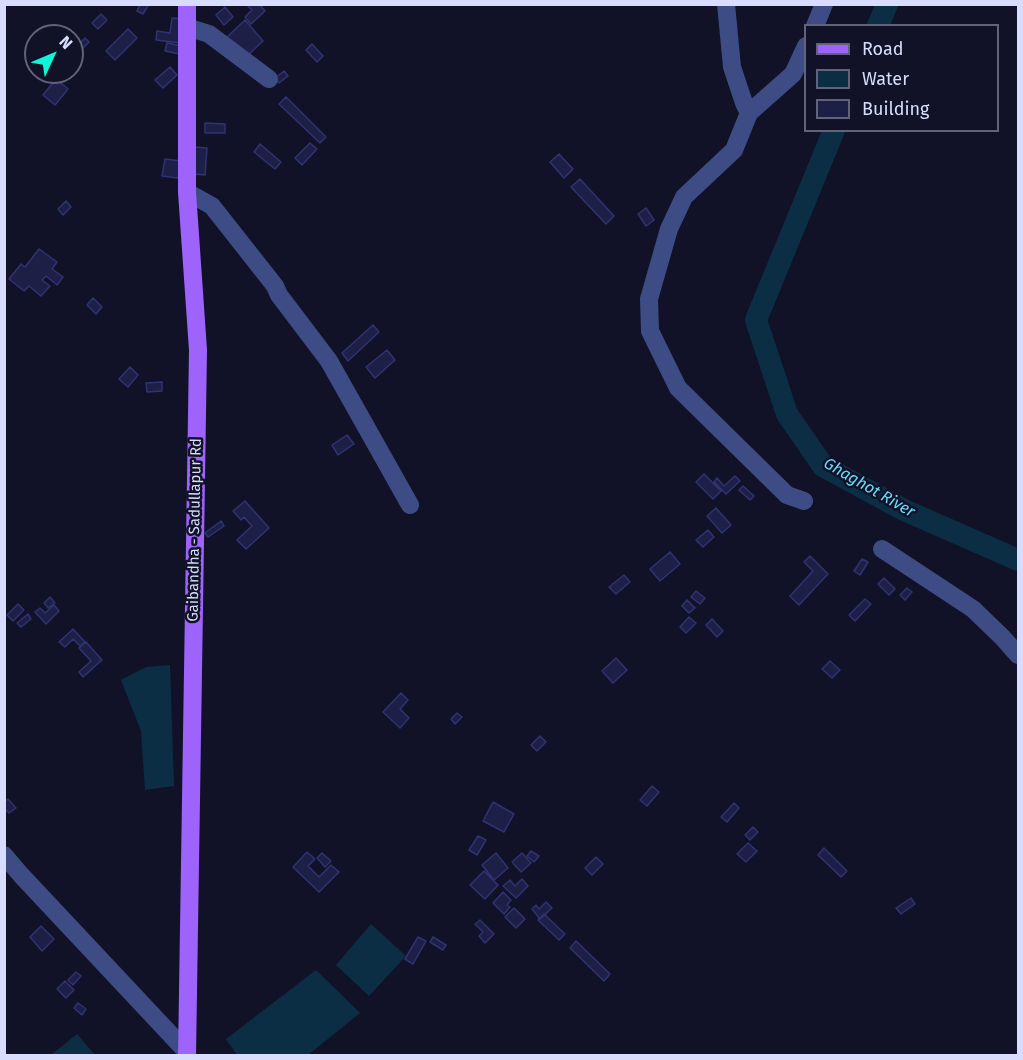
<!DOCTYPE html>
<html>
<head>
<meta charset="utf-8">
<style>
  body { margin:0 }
  #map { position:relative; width:1023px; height:1060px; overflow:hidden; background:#111227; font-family:"Fira Sans",sans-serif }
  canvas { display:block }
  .frame { position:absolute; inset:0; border:6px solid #d8ddfe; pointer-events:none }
  .legend { position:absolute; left:804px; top:24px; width:195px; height:108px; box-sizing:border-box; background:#111227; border:2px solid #61637d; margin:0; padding:8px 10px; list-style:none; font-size:18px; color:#d8ddfe }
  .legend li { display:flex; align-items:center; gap:12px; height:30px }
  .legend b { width:30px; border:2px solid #61637d }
  .north { position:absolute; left:24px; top:24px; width:60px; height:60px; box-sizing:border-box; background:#111227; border:2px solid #61637d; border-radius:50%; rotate:46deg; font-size:16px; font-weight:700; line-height:24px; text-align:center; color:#d8ddfe }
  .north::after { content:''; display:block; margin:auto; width:21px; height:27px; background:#0bf7d5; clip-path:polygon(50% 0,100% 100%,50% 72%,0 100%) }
</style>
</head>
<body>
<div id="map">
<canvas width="1023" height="1060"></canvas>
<div class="frame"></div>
<ul class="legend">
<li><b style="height:8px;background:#9d63fa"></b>Road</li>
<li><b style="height:16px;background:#0c2e44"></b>Water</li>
<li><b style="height:16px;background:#1d1f47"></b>Building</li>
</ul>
<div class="north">N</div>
</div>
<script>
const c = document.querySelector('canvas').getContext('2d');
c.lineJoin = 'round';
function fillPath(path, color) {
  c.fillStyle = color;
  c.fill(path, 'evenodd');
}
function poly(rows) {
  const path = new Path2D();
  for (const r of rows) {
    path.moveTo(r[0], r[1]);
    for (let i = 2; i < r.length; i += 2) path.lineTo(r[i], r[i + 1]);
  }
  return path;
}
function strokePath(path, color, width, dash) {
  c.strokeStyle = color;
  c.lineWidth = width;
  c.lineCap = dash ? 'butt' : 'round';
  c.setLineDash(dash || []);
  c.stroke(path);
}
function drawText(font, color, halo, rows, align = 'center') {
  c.font = font + ' "Fira Sans",sans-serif';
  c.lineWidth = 5;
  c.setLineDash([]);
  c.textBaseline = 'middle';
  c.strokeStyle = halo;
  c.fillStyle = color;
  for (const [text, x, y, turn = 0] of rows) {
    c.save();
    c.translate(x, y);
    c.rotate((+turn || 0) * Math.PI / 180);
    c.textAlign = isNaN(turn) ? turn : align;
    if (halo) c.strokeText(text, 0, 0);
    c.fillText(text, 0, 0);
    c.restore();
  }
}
fillPath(poly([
  [170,665,174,786,145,790,141,731,121,680,146,667],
  [371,924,406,956,369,996,336,965],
  [316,970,360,1013,308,1055,237,1055,226,1039],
  [77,1034,95,1055,51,1055]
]), '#0c2e44');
strokePath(poly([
  [878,26,887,4],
  [834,130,756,320,787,414,823,466,904,510,1018,560]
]), '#0c2e44', 22);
const building = poly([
  [140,4,149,4,143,14,137,11,140,4],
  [259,4,265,11,251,24,245,17,252,10,247,5,259,4],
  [225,7,233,17,224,25,216,15,225,7],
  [101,14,107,20,98,29,92,23,101,14],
  [172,18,184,19,181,43,156,40,157,31,170,33,172,18],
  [245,20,263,41,246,57,227,37,245,20],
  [128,29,137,38,115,60,106,51,128,29],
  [85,38,89,42,79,52,75,48,85,38],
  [167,43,182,46,180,54,165,51,167,43],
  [312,44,323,56,317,62,306,50,312,44],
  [170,67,177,75,163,88,155,80,170,67],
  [284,71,288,76,279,83,275,78,284,71],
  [56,79,68,89,55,105,43,95,56,79],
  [286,97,326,137,320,143,279,104,286,97],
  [205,123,225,124,225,133,205,133,205,123],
  [310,143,317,149,302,165,295,158,310,143],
  [260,144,281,162,275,169,254,152,260,144],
  [194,147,207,148,205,175,193,174,194,147],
  [559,154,573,169,564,178,550,162,559,154],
  [165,159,181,161,178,178,162,176,165,159],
  [580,179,614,216,606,224,571,187,580,179],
  [66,201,71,207,63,215,58,209,66,201],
  [646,208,654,220,646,226,638,214,646,208],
  [39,249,57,262,52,269,63,277,57,285,46,276,42,280,50,286,41,296,29,286,24,291,9,279,21,264,25,267,39,249],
  [93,298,102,307,96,314,87,305,93,298],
  [373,325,379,332,348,361,342,353,373,325],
  [387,350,395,360,375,378,366,367,387,350],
  [130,367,138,375,128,387,119,379,130,367],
  [162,382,162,391,147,392,146,383,162,382],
  [347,435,354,444,338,455,332,445,347,435],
  [704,474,721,491,713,499,696,482,704,474],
  [735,476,740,481,726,494,714,482,717,478,724,486,735,476],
  [743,486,754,496,750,500,739,490,743,486],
  [245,501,269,528,246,549,237,540,252,526,244,517,241,520,233,511,245,501],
  [716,508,731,525,722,533,707,516,716,508],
  [221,521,224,526,208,537,205,533,221,521],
  [708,530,714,537,703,547,696,540,708,530],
  [670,552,680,564,660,581,650,569,670,552],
  [810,556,828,574,799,605,790,596,813,571,804,562,810,556],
  [862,559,868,562,860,575,854,571,862,559],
  [624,575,630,582,616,594,609,587,624,575],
  [884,578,895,589,889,595,878,584,884,578],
  [907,588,912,592,905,600,900,595,907,588],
  [696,591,705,598,700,604,691,597,696,591],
  [50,597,55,603,48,608,44,603,50,597],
  [865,599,871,604,855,621,849,615,865,599],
  [687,600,695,608,689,613,682,606,687,600],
  [18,604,24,610,13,621,7,615,18,604],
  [54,605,59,611,46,624,35,612,40,608,45,613,54,605],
  [28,614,31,619,21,627,17,623,28,614],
  [689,617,696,623,686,633,680,627,689,617],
  [712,619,723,631,717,637,706,625,712,619],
  [73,629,85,642,80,646,73,639,65,647,59,642,73,629],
  [86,642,102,660,83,677,79,672,91,661,79,648,86,642],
  [616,658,627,670,613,683,602,671,616,658],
  [830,661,840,670,832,678,822,669,830,661],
  [401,693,408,700,400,709,409,718,400,728,383,712,401,693],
  [457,713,462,717,455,724,451,719,457,713],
  [540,736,546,742,537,751,531,745,540,736],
  [652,786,659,792,647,806,640,800,652,786],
  [8,799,16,808,9,813,4,808,4,802,8,799],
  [493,802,514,814,504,832,483,821,493,802],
  [734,803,739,808,727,822,721,817,734,803],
  [753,827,758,832,750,840,745,835,753,827],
  [478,836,486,840,477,855,469,850,478,836],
  [748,843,757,851,746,862,737,854,748,843],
  [824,848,847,871,841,877,818,855,824,848],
  [531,851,539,856,534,862,527,856,531,851],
  [307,852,315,859,308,866,319,877,331,865,339,872,319,892,293,867,307,852],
  [322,853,331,861,325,867,317,858,322,853],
  [496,853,508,868,494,880,482,865,496,853],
  [522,853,531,863,521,872,512,862,522,853],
  [596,857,603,864,592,875,585,868,596,857],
  [484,871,498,885,485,899,470,885,484,871],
  [522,879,528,886,516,898,503,886,510,880,515,886,522,879],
  [503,892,511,900,507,905,510,907,504,914,493,903,503,892],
  [911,898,915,904,901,914,896,908,911,898],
  [546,902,552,908,540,919,532,909,536,905,539,909,546,902],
  [514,908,525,919,516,928,505,917,514,908],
  [544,914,565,934,559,940,538,920,544,914],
  [480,920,494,934,485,943,479,936,483,932,475,924,480,920],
  [41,926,54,939,42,951,30,937,41,926],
  [418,937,426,941,413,964,405,959,418,937],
  [433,937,446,945,443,950,430,942,433,937],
  [576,941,610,974,604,981,570,948,576,941],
  [76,972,81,976,73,985,68,980,76,972],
  [65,981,74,990,66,998,57,989,65,981],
  [78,1003,86,1009,82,1015,74,1008,78,1003]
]);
fillPath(building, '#1d1f47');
strokePath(building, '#303372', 1.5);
strokePath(poly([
  [726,4,732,67,744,103,749,113],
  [815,26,824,4],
  [187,27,209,34,269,79],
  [187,192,212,206,275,286,279,295,329,361,410,505],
  [804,501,787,495,678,388,650,331,649,299,669,229,684,197,734,150,749,113,793,74,806,46],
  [882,549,973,609,1003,638,1018,655],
  [4,855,21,875,187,1052]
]), '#3d4c84', 18);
strokePath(poly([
  [187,4,187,192,198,350,187,1056]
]), '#9d63fa', 18);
drawText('15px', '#d8ddfe', '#111227', [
  ["Gaibandha - Sadullapur Rd",195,530,-89]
]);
drawText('italic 16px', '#6adafa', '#111227', [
  ["Ghaghot River",869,488,30]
]);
</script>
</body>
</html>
